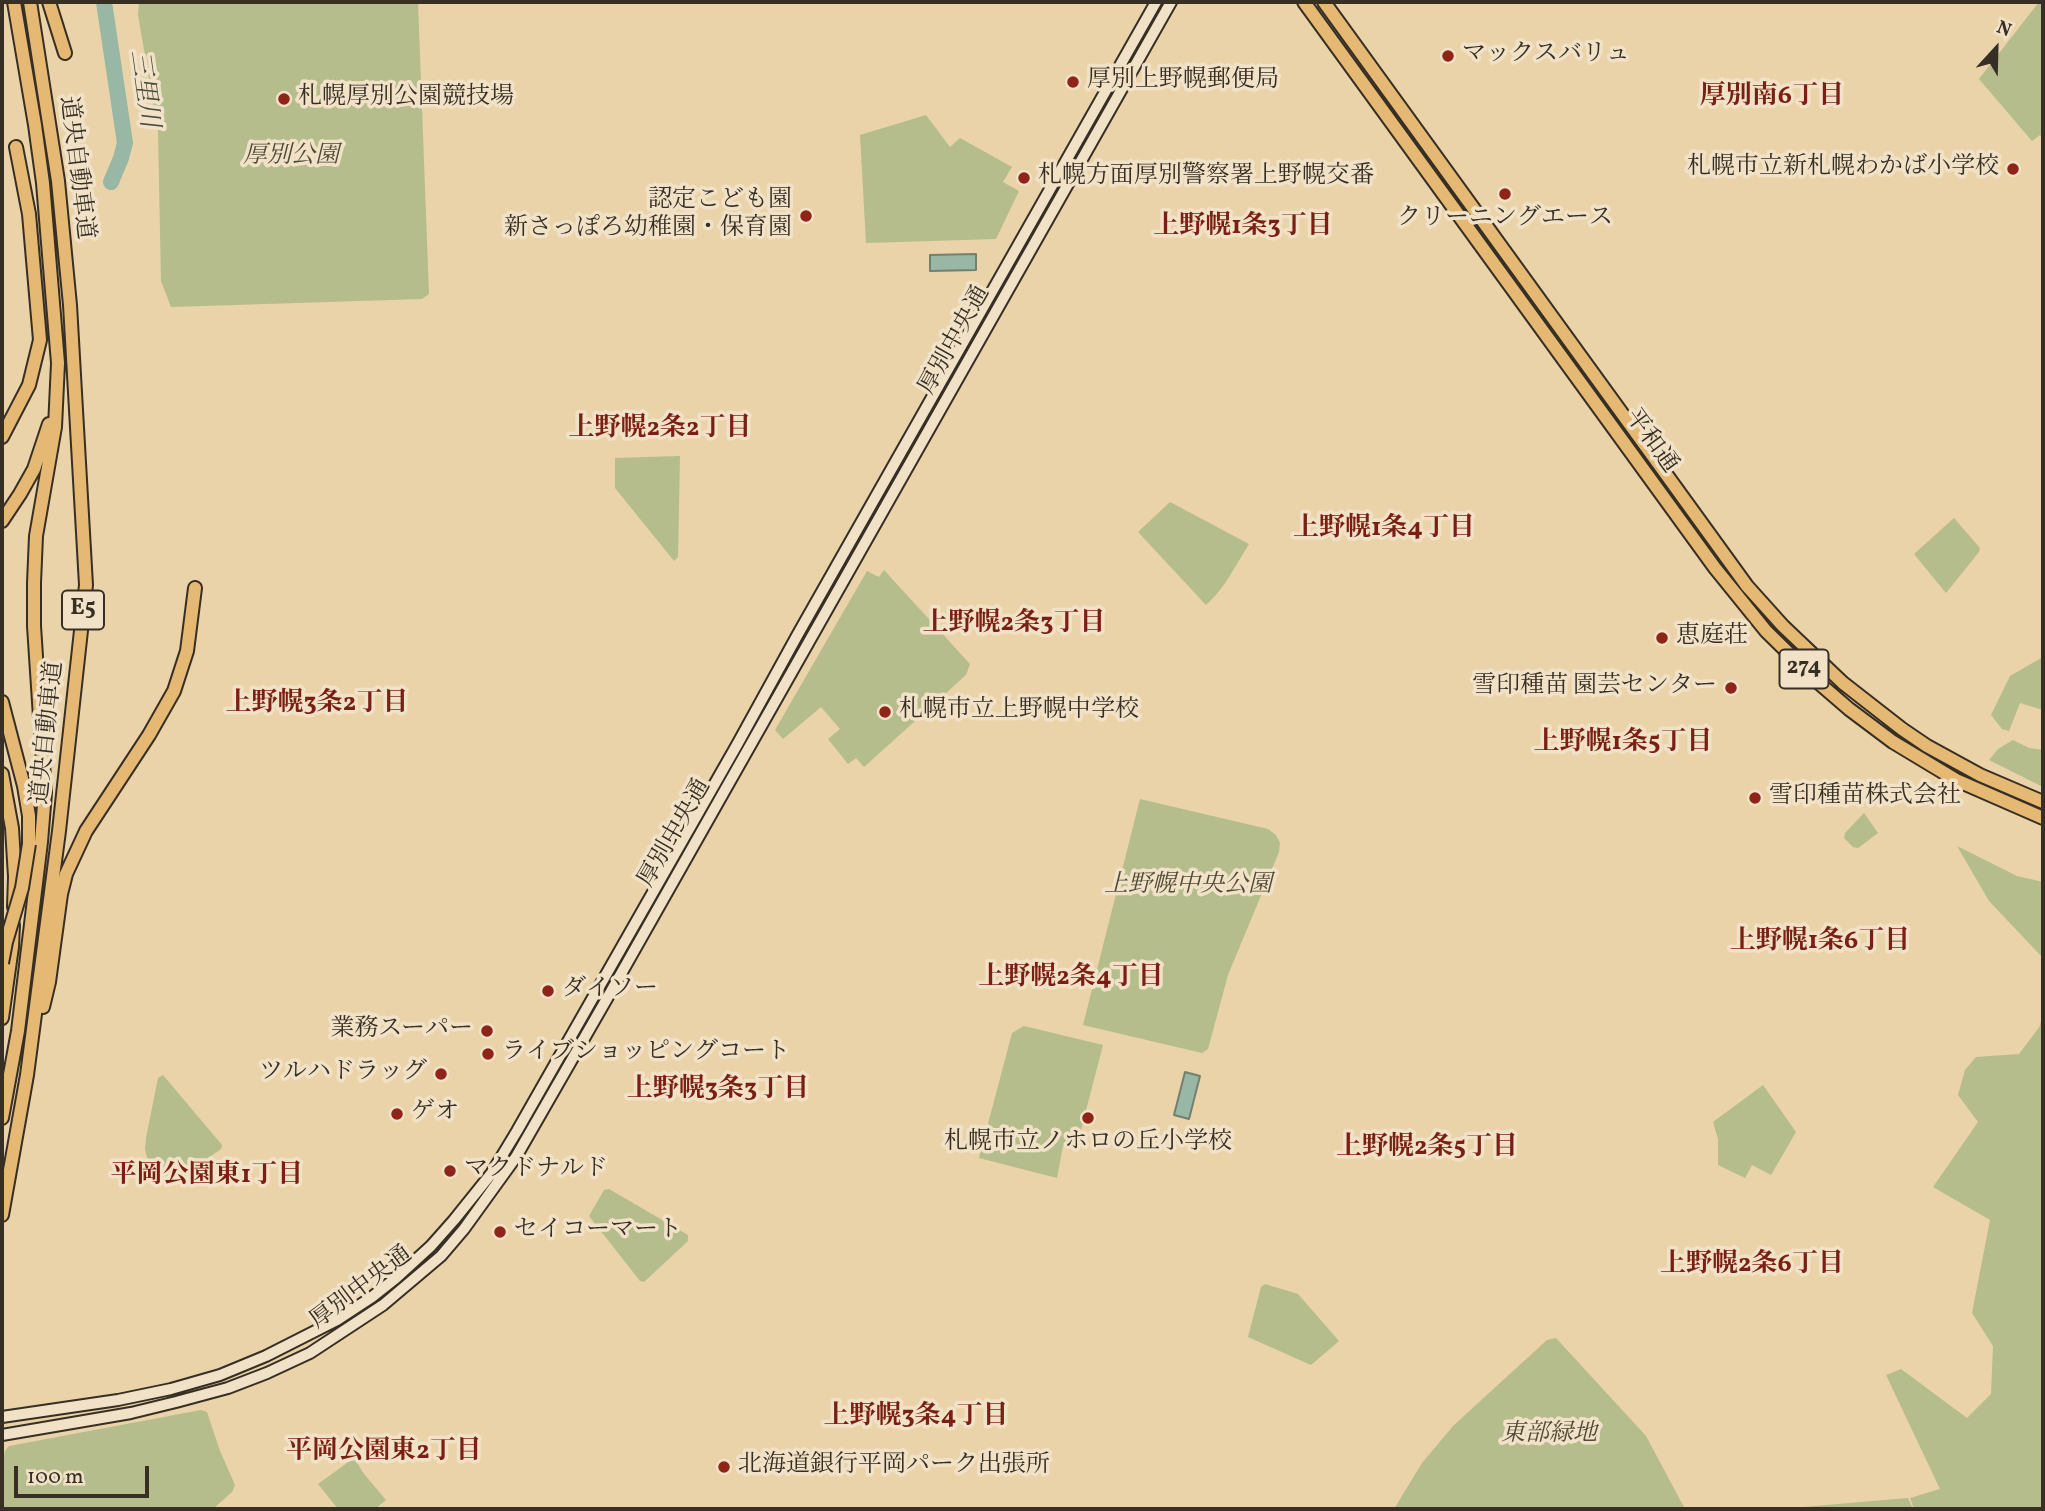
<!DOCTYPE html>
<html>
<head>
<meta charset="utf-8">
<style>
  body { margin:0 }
  #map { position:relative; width:2045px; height:1511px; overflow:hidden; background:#ead2a9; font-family:Vollkorn,serif }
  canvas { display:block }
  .frame { position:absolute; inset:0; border:4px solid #372f24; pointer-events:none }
  .north { position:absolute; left:1961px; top:14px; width:70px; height:70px; -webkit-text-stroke:5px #f1e2c7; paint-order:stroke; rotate:22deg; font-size:19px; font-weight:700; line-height:28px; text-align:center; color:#372f24 }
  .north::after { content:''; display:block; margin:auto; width:24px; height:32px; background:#372f24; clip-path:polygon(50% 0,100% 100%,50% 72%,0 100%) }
  .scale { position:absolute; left:14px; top:1466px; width:135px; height:32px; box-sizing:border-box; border:4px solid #372f24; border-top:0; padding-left:9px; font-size:21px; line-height:24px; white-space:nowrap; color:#372f24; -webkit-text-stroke:5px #f1e2c7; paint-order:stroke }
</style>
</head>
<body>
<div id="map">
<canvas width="2045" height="1511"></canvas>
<div class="frame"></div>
<div class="north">N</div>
<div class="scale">100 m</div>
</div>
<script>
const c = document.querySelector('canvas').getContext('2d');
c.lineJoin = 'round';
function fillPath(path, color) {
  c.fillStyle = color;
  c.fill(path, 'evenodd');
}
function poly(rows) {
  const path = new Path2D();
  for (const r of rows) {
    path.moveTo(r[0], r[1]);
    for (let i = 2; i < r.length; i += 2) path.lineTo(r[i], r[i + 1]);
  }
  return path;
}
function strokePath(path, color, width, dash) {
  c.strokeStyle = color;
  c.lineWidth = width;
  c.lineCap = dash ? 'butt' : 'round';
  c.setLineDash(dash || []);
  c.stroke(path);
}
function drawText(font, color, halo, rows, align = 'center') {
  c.font = font + ' Vollkorn,"Noto Serif JP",serif';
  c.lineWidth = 7;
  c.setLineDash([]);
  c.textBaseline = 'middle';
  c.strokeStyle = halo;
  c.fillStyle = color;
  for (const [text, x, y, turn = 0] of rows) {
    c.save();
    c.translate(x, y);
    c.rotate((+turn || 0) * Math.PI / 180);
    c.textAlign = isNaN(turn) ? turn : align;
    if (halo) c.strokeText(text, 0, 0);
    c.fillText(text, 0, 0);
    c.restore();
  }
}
fillPath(poly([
  [139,2,418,2,429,294,422,299,171,307,161,281,158,131,138,15],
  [2039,2,2043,2,2043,138,2040,135,2032,141,1979,79],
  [926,115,950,147,960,138,1012,167,1003,182,1019,191,996,239,866,243,860,135],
  [680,456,678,557,674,561,615,488,615,458],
  [1170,502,1249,544,1226,582,1215,596,1206,605,1138,532],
  [1954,518,1980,548,1979,552,1946,593,1914,554],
  [884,570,970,664,966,675,864,767,856,758,848,764,828,739,840,729,821,707,783,739,775,730,867,571,879,577],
  [2043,657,2043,710,2020,703,2009,731,2002,729,1991,715,2010,676],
  [2013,740,2029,748,2043,750,2043,787,1989,760,1998,749],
  [1140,799,1268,829,1276,835,1280,843,1279,852,1228,975,1208,1049,1202,1053,1083,1025],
  [1864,813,1878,833,1858,848,1853,847,1844,838,1845,833],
  [1957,846,2017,876,2043,882,2043,958,1989,901],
  [2043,1009,2043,1509,1914,1509,1910,1498,1940,1489,1886,1375,1901,1369,1967,1418,1991,1394,1993,1346,1972,1313,1990,1220,1933,1187,1978,1122,1958,1095,1965,1070,1976,1057,2019,1054,2040,1026],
  [1024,1026,1103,1045,1076,1149,1063,1146,1057,1178,979,1158,1012,1033],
  [163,1075,222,1145,221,1149,205,1160,157,1180,153,1178,145,1150,146,1138,158,1078],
  [1763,1085,1796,1132,1771,1175,1752,1165,1745,1178,1718,1165,1718,1139,1713,1122],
  [609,1189,688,1235,688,1241,644,1282,640,1281,589,1216,604,1190],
  [1265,1284,1298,1294,1339,1341,1311,1365,1248,1337,1261,1287],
  [1556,1338,1646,1436,1685,1509,1394,1509,1422,1463,1454,1425,1547,1340],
  [201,1410,207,1412,220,1451,235,1485,232,1492,213,1509,2,1509,2,1466,5,1451,9,1446],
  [354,1458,364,1474,386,1500,375,1509,338,1509,318,1484],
  [1908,1498,1913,1509,1780,1509]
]), '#b4bd8b');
const water = poly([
  [976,254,976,270,930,271,930,255,976,254],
  [1185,1072,1200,1076,1189,1119,1174,1115,1185,1072]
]);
fillPath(water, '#98b8a5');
strokePath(water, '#718171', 2);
strokePath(poly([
  [104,2,125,143,121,158,111,182]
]), '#98b8a5', 16);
const secondary = poly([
  [2,1417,118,1400,171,1389,220,1375,266,1356,337,1320,372,1297,396,1278,431,1246,454,1220,491,1174,517,1131,738,743,798,634,1156,2],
  [2,1435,131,1413,176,1402,228,1388,267,1373,310,1353,383,1305,441,1256,464,1229,516,1157,609,995,1171,2]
]);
const trunk = poly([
  [1304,2,1715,568,1766,631,1820,684,1849,709,1893,742,1956,780,2043,818],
  [1324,2,1747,586,1783,626,1843,683,1902,729,1927,746,1980,775,2043,802]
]);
const motorway = poly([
  [49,2,65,53],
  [2,437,29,385,40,340,29,214,16,147],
  [2,521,20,494,34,469,49,424],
  [2,702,24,786,29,816,29,844],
  [2,774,12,828,15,877,14,907],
  [43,1007,49,982,61,894,66,874,86,831,149,735,174,691,187,651,195,588],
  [2,1018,12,947,13,925],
  [2,1118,18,1031,41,842,45,793,34,626,34,583,36,536,55,427,58,363,43,183,35,125,14,2],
  [2,1215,27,1075,59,831,86,585,70,305,58,181,30,2]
]);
strokePath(secondary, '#372f24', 14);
strokePath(trunk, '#372f24', 16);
strokePath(motorway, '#372f24', 16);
strokePath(secondary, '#f1e2c7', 10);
strokePath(trunk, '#e5b974', 12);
strokePath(motorway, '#e5b974', 12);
const motorwayBridge = poly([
  [2,963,6,942,22,888,29,844]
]);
strokePath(motorwayBridge, '#372f24', 16, []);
strokePath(motorwayBridge, '#e5b974', 12);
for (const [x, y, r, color] of [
  [1448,56,7,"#8f2418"],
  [1073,82,7,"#8f2418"],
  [284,99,7,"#8f2418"],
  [2013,169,7,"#8f2418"],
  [1024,178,7,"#8f2418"],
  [1505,194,7,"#8f2418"],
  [806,216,7,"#8f2418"],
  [1662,638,7,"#8f2418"],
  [1731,688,7,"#8f2418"],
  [885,712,7,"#8f2418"],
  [1755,798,7,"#8f2418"],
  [548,991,7,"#8f2418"],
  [487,1031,7,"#8f2418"],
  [488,1054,7,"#8f2418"],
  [441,1074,7,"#8f2418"],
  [397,1114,7,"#8f2418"],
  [1088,1118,7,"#8f2418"],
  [450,1171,7,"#8f2418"],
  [500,1232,7,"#8f2418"],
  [724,1467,7,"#8f2418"]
]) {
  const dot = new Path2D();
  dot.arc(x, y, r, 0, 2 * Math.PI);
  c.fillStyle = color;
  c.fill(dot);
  strokePath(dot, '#f1e2c7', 2.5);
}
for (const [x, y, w] of [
  [83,610,42],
  [1804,669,49]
]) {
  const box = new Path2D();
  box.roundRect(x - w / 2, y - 19.5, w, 39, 5);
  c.fillStyle = '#f1e2c7';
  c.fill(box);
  strokePath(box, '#372f24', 2);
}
drawText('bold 23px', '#372f24', null, [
  ["E5",83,610],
  ["274",1804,669]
]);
drawText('24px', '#372f24', '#f1e2c7', [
  ["マックスバリュ",1462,56],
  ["厚別上野幌郵便局",1087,82],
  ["札幌厚別公園競技場",298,99],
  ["札幌市立新札幌わかば小学校",1999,169,"right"],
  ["札幌方面厚別警察署上野幌交番",1038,178],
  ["認定こども園",792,202,"right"],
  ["新さっぽろ幼稚園・保育園",792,230,"right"],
  ["クリーニングエース",1505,220,"center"],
  ["恵庭荘",1676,638],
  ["雪印種苗 園芸センター",1717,688,"right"],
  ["札幌市立上野幌中学校",899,712],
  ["雪印種苗株式会社",1769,798],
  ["ダイソー",562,991],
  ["業務スーパー",473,1031,"right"],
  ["ライブショッピングコート",502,1054],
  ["ツルハドラッグ",427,1074,"right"],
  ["ゲオ",411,1114],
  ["札幌市立ノホロの丘小学校",1088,1144,"center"],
  ["マクドナルド",464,1171],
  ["セイコーマート",514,1232],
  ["北海道銀行平岡パーク出張所",738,1467]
], 'left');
drawText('italic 24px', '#504b39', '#f1e2c7', [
  ["厚別公園",291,158],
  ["上野幌中央公園",1188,887],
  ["東部緑地",1549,1436]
]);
drawText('24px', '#372f24', '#f1e2c7', [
  ["道央自動車道",75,168,83],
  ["厚別中央通",956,341,-61],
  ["平和通",1650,442,54],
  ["道央自動車道",49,733,-84],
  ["厚別中央通",676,834,-60],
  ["厚別中央通",362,1289,-37]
]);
drawText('italic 26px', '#4a4a3e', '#f1e2c7', [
  ["三里川",142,89,82]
]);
drawText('bold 26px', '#7a1f14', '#f1e2c7', [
  ["厚別南6丁目",1772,98],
  ["上野幌1条3丁目",1243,228],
  ["上野幌2条2丁目",660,430],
  ["上野幌1条4丁目",1384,530],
  ["上野幌2条3丁目",1014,625],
  ["上野幌3条2丁目",317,705],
  ["上野幌1条5丁目",1623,744],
  ["上野幌1条6丁目",1820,943],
  ["上野幌2条4丁目",1071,979],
  ["上野幌3条3丁目",718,1091],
  ["上野幌2条5丁目",1427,1149],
  ["平岡公園東1丁目",207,1177],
  ["上野幌2条6丁目",1752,1266],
  ["上野幌3条4丁目",916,1418],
  ["平岡公園東2丁目",384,1453]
]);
</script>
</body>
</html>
